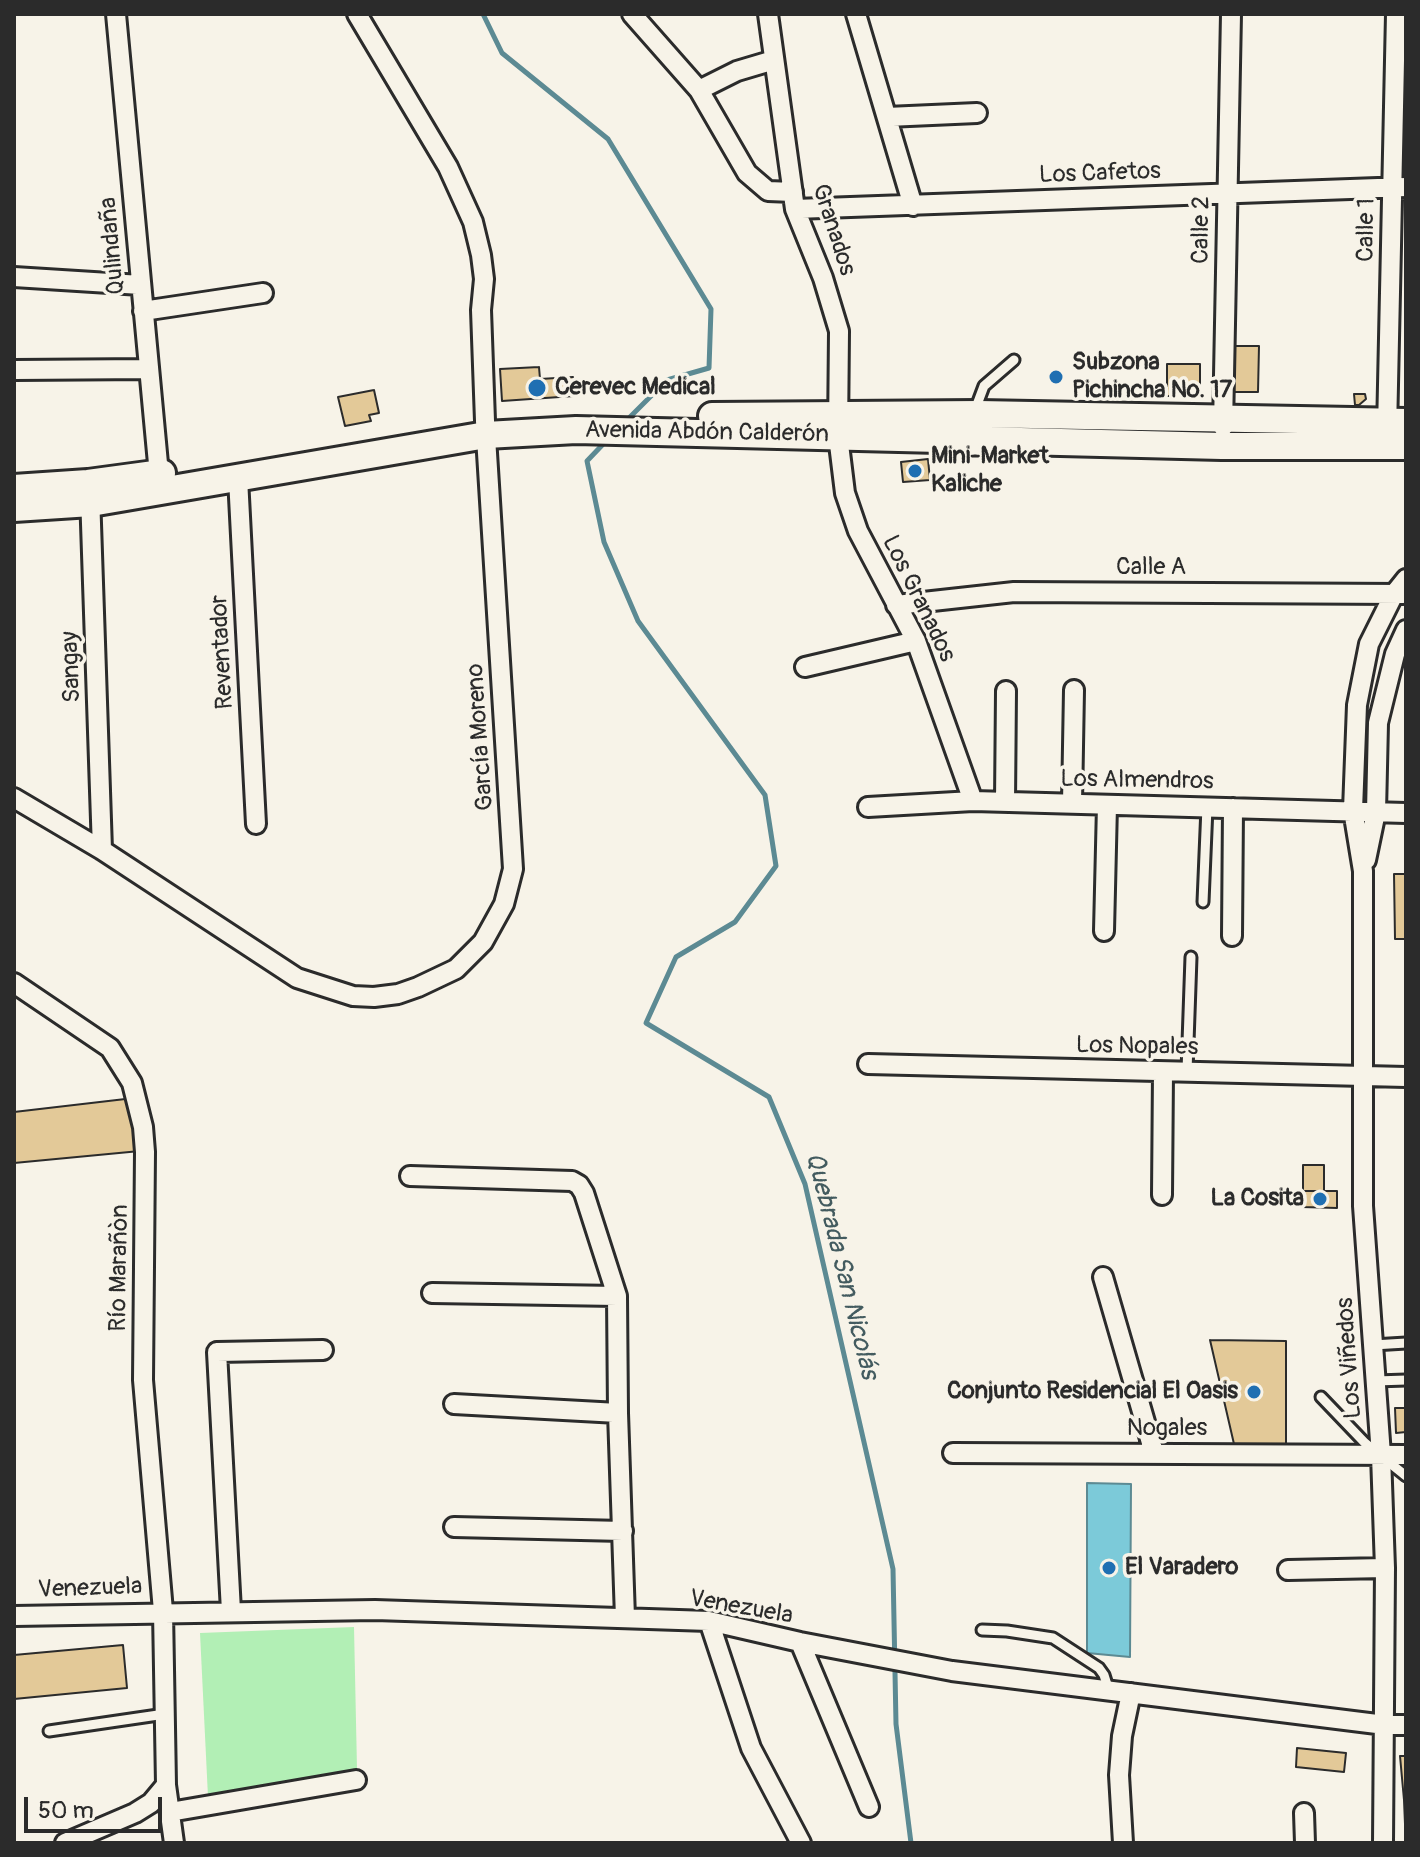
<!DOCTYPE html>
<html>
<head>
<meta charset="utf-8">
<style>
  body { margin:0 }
  #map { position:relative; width:1420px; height:1857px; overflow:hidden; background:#f7f3e8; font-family:Pangolin,sans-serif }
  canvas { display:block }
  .frame { position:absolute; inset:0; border:16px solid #2b2b2b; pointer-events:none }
  .scale { position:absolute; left:24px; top:1797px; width:138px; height:36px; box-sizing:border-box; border:4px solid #2b2b2b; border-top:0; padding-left:10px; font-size:24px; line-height:28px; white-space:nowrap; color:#2b2b2b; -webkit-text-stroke:6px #f7f3e8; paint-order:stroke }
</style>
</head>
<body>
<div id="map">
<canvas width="1420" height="1857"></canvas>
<div class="frame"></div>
<div class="scale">50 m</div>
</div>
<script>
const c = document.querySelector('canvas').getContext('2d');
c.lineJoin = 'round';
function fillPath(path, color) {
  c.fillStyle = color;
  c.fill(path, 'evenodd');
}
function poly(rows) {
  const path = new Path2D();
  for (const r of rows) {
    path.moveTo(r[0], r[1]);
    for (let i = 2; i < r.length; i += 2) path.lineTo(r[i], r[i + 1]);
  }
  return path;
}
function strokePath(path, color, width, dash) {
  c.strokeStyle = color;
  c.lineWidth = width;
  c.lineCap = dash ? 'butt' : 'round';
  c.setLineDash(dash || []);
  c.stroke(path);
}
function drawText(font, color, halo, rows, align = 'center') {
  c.font = font + ' Pangolin,sans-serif';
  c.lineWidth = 7;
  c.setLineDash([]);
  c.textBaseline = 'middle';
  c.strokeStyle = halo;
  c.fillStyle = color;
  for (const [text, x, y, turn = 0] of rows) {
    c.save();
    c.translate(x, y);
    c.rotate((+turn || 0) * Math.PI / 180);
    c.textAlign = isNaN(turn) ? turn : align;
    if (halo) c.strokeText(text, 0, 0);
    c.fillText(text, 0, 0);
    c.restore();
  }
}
fillPath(poly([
  [354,1627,357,1769,208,1797,200,1633]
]), '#b2efb5');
const water = poly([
  [1087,1483,1131,1484,1130,1657,1087,1653,1087,1483]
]);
fillPath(water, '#7ccad9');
strokePath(water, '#5c8a93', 2);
strokePath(poly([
  [483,14,502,53,608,139,711,309,709,368,667,380,626,421],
  [608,439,587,461,604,542,638,621,765,795,776,866,735,922,676,957,646,1023,769,1097,805,1184,893,1569,896,1724,911,1843]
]), '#5c8a93', 5);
const building = poly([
  [1232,346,1259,346,1258,392,1232,392,1232,346],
  [1167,364,1200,364,1200,396,1167,396,1167,364],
  [539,367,540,379,573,377,574,396,502,401,500,369,539,367],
  [374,390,379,413,369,415,371,421,345,426,338,397,374,390],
  [1354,394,1365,394,1366,399,1359,405,1355,405,1354,394],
  [928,459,930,480,903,482,901,462,928,459],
  [1394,874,1406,874,1406,939,1395,939,1394,874],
  [134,1098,140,1151,14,1163,14,1112,134,1098],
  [1303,1165,1324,1165,1324,1191,1303,1191,1303,1165],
  [1303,1191,1337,1191,1337,1208,1302,1207,1303,1191],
  [1210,1340,1286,1341,1286,1445,1234,1444,1210,1340],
  [1395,1408,1406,1408,1406,1432,1396,1433,1395,1408],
  [123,1645,127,1688,14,1699,14,1655,123,1645],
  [1297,1748,1346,1753,1344,1772,1296,1767,1297,1748],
  [1400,1756,1406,1756,1405,1824,1404,1800,1400,1756]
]);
fillPath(building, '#e3c998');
strokePath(building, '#2b2b2b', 2);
const service = poly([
  [979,411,978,402,984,386,1014,360],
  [1203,902,1207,807],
  [1187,1071,1191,957],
  [1373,1345,1406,1343],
  [1376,1381,1406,1380],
  [1321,1397,1365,1443,1406,1476],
  [982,1630,1007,1631,1053,1638,1099,1668,1104,1675,1109,1691],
  [49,1731,165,1714]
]);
const minor = poly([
  [116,14,160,485],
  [632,14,699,90,747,173,768,191,793,192],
  [768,14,795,209,823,278,839,331,838,436,845,493,858,531,916,641,973,801],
  [856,14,913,206],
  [699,90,737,71,774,60],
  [887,117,977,113],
  [795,209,1406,187],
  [14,277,141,285],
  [143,311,263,293],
  [14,370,149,369],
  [1223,427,1231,14],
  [1387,431,1396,14],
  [238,478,256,824],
  [90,494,102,850],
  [896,605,1014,592,1403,594],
  [805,667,916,641],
  [14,798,102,850,297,978,353,996,374,997,398,994,418,987,456,969,483,942,504,904,513,869,485,421,481,310,484,279,481,255,473,222,448,167,357,14],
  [1005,802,1006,691],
  [1072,803,1074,690],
  [868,807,973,801,1406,813],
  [1366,860,1376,812,1378,723,1395,654,1406,630],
  [1104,931,1107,805],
  [1232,936,1233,808],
  [14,983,110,1048,132,1083,143,1127,145,1152,143,1380,163,1611,166,1785,174,1843],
  [868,1064,1406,1077],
  [410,1176,572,1181,579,1185,584,1193,617,1296,618,1413,625,1618],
  [1162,1195,1163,1072],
  [1103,1277,1154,1453],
  [432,1293,617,1296],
  [454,1404,618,1413],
  [953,1453,1406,1455],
  [454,1527,623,1531],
  [1288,1570,1385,1568],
  [231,1611,217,1352,323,1350],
  [14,1616,375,1610,709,1621,800,1642,952,1671,1385,1725,1406,1725],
  [709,1621,751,1748,801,1843],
  [800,1642,869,1807],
  [170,1812,356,1780],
  [1304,1813,1305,1843],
  [65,1843,135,1813,151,1803,166,1785],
  [1123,1843,1119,1775,1122,1736,1131,1693],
  [1383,1843,1385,1568,1381,1455,1363,1206,1363,871,1353,810,1357,705,1369,644,1394,594,1406,579]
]);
const secondary = poly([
  [712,416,979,414,1406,422],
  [14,488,88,483,162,473],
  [14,508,91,503,486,435,576,430,1222,446,1406,446]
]);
strokePath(service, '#2b2b2b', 15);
strokePath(minor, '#2b2b2b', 24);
strokePath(secondary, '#2b2b2b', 32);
strokePath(service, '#f7f3e8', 9);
strokePath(minor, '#f7f3e8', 18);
strokePath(secondary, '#f7f3e8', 26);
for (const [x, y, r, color] of [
  [1056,377,8,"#1f6fb2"],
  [537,388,10,"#1f6fb2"],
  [915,471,8,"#1f6fb2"],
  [1320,1199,8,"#1f6fb2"],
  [1254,1392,8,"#1f6fb2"],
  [1109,1568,8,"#1f6fb2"]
]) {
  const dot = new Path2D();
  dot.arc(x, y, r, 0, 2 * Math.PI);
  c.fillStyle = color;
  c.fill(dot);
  strokePath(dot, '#f7f3e8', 3);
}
drawText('24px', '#2b2b2b', '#f7f3e8', [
  ["Los Cafetos",1100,174,-2],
  ["Granados",833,230,72],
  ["Calle 2",1202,230,-89],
  ["Calle 1",1367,230,-89],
  ["Qulindaña",113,246,-95],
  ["Avenida Abdón Calderón",707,433,1],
  ["Calle A",1151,568],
  ["Los Granados",918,599,64],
  ["Reventador",223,652,-93],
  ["Sangay",72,667,-92],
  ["García Moreno",481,737,-94],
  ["Los Almendros",1137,781,1],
  ["Los Nopales",1137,1047,1],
  ["Río Marañòn",120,1268,-89],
  ["Los Viñedos",1350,1358,-94],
  ["Nogales",1167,1429],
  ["Venezuela",90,1589,-2],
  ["Venezuela",741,1608,10]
]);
drawText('bold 24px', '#2b2b2b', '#f7f3e8', [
  ["Subzona",1072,363],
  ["Pichincha No. 17",1072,391],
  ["Cerevec Medical",555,388],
  ["Mini-Market",931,457],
  ["Kaliche",931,485],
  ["La Cosita",1304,1199,"right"],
  ["Conjunto Residencial El Oasis",1238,1392,"right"],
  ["El Varadero",1125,1568]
], 'left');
drawText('italic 26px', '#435b5f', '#f7f3e8', [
  ["Quebrada San Nicolás",841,1266,76]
]);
</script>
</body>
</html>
